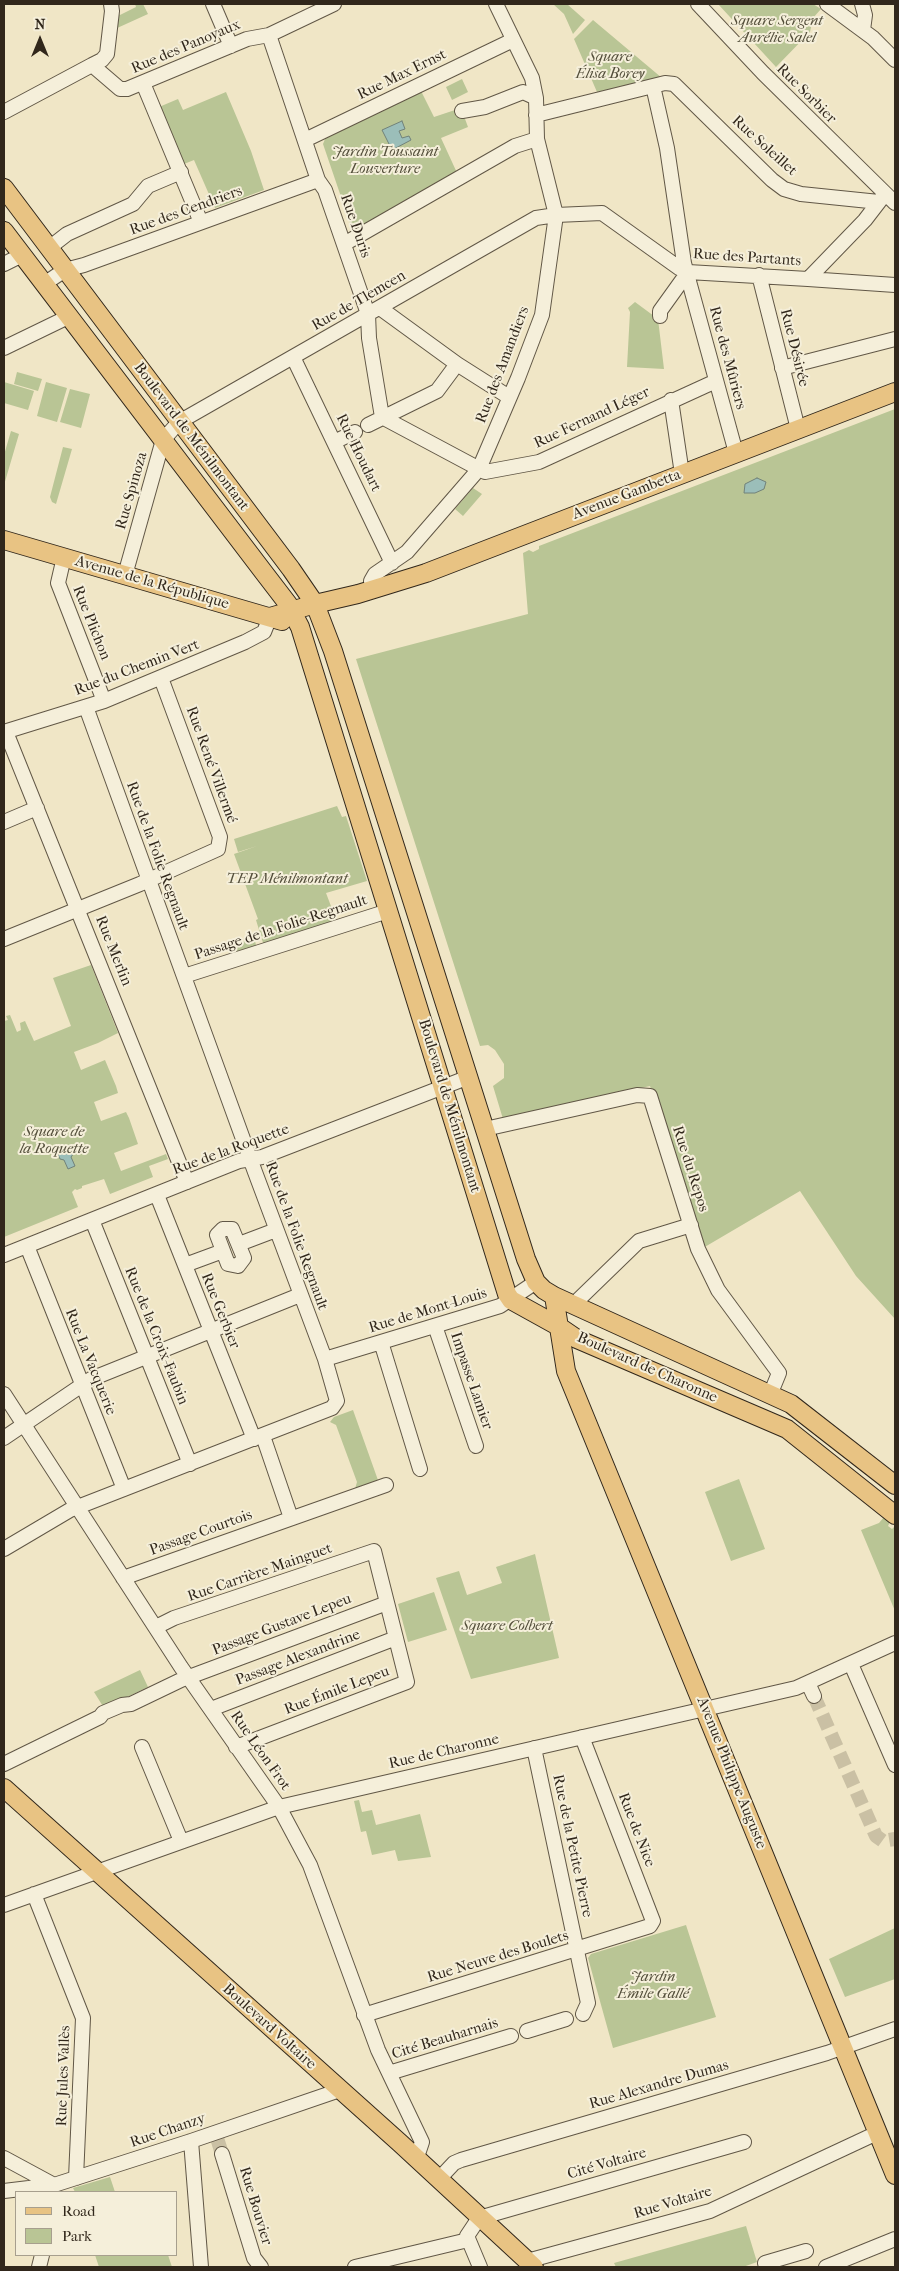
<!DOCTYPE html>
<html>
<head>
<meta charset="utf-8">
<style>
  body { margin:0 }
  #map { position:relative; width:899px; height:2271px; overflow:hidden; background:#f0e6c6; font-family:"IM FELL French Canon",serif }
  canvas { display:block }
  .frame { position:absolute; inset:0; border:5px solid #31271b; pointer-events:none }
  .legend { position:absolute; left:15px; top:2191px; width:162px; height:65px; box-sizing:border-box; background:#f5efda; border:1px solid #a79f8e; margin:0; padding:6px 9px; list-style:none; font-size:15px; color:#31271b }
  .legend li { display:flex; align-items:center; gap:10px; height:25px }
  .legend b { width:25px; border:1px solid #a79f8e }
  .north { position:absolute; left:15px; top:15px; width:50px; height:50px; -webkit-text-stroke:4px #f5efda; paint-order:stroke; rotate:0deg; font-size:14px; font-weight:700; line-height:20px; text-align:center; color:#31271b }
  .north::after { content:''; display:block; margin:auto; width:18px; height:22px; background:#31271b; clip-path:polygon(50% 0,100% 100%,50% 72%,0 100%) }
</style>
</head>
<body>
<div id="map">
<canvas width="899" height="2271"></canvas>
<div class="frame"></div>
<ul class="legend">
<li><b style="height:6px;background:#e8c383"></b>Road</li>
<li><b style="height:14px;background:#b9c595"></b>Park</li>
</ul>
<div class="north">N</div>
</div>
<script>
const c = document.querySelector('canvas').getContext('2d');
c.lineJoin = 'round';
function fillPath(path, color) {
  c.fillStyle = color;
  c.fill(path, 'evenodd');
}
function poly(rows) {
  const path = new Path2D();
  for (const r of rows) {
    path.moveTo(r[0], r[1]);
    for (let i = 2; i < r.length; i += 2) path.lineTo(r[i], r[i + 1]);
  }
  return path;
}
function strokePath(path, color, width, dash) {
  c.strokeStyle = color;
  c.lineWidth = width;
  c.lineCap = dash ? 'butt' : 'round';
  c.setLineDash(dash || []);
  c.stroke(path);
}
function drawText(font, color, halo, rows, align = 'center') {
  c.font = font + ' "IM FELL French Canon",serif';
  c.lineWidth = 4;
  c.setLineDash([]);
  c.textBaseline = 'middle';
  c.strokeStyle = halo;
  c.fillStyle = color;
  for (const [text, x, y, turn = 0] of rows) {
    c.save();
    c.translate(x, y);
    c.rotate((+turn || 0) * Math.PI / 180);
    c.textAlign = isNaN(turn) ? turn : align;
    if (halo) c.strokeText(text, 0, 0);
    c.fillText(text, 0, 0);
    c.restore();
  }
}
fillPath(poly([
  [135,4,143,4,148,14,115,29,117,12,120,15,136,7],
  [553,4,567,4,585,20,573,34,564,14],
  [718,4,813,4,821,9,813,18,810,32,776,67],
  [593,20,662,78,597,92,574,39],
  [462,79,468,92,452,100,446,87],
  [420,89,434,117,461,108,468,127,441,138,458,175,362,230,351,226,323,144,327,134],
  [226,92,251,151,264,190,215,208,194,160,184,164,159,107,178,99,183,110],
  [635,302,658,319,664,369,627,367,630,312,628,308],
  [17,372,42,379,38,391,14,384],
  [4,382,34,391,28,410,4,403],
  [46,382,67,388,57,422,37,416],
  [70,389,90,394,81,428,60,422],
  [895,409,895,1319,856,1276,800,1191,703,1248,650,1086,503,1119,493,1086,504,1078,504,1064,495,1050,488,1045,480,1046,356,659,528,614,523,553,529,550,533,552,539,549,539,546],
  [11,431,19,434,4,485,4,455],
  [63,447,72,449,56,504,52,502,50,497],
  [473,488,482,494,463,516,455,509],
  [337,806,342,817,346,816,367,881,326,893,337,922,264,946,256,920,258,919,234,854,257,846,238,852,234,839],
  [254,938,257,948,231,956,229,950,239,946,239,943],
  [91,965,118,1033,98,1043,74,1052,81,1070,105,1060,116,1086,118,1093,94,1102,101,1121,126,1112,129,1118,138,1144,114,1153,121,1171,166,1154,168,1159,149,1166,153,1177,110,1194,104,1179,82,1186,82,1188,77,1190,75,1189,72,1192,78,1207,4,1237,4,1021,8,1020,6,1016,10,1015,17,1032,21,1030,20,1023,25,1021,34,1041,71,1026,53,978],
  [353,1410,379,1483,355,1489,357,1482,336,1425,330,1422,334,1417],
  [739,1479,765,1549,731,1561,705,1492],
  [884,1517,890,1522,888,1526,892,1529,895,1526,895,1611,861,1530,879,1523],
  [535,1554,559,1658,471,1679,436,1578,459,1571,467,1595,502,1583,496,1567],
  [434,1592,447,1630,408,1642,398,1604],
  [140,1670,148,1687,104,1708,94,1692],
  [359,1800,362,1812,372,1810,376,1825,420,1814,431,1857,398,1861,395,1850,372,1855,366,1831,361,1832,354,1801],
  [686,1925,716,2017,613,2048,588,1958,591,1954],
  [895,1928,895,1979,845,1997,829,1959],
  [110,2177,115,2192,75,2192,73,2188],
  [746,2226,757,2262,743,2267,616,2267,614,2263],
  [95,2255,168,2255,172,2267,99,2267]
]), '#b9c595');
const water = poly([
  [402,121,405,129,399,131,402,138,409,136,411,140,392,150,382,130,402,121],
  [757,478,766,482,764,489,755,493,744,493,745,484,757,478],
  [63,1146,70,1146,74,1153,71,1157,75,1166,68,1169,64,1160,60,1159,57,1152,61,1150,63,1146]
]);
fillPath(water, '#9bbeb9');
strokePath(water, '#71827a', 1);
strokePath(poly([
  [814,1696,876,1836,883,1841,895,1839],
  [217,2138,222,2154]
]), '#cac0a4', 14, [14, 7]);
const minor = poly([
  [213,4,231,46],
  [698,4,763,73,895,203],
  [827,4,873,38,895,60],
  [862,4,865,15,863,30],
  [269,35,318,180,325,190,368,314,369,338,382,417,485,472,539,462,716,381],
  [92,65,102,60,107,54,112,11,111,4],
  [143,83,200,220],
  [653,86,667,148,684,263,736,453],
  [462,111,485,107,523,92,536,98],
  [4,112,92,65,120,89,127,89,247,39,269,35,334,4],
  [536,115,665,83,674,84,772,180,784,189,801,194,879,202],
  [305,140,513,40],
  [344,244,515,146,537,139],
  [49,248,67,234,133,204,148,186,181,172],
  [4,264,22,255],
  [759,275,798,429],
  [808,279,895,285],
  [44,284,65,270,84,265,318,180],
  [380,308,457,364,509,397],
  [660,316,660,311,688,272],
  [4,348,68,317],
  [293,357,392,563],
  [782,368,895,339],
  [671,400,682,474],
  [368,425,437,391,457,364],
  [334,442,355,432],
  [64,557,58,583,104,701],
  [125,575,163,440,179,422,536,218,556,215,602,213,679,268,688,272,808,279,865,220,885,194],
  [373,589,371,581,375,574,407,552,479,469,518,378,542,315,556,215,537,139,536,98,532,78,496,4],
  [4,732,104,701,245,642,264,632,270,617],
  [6,732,187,1182],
  [4,822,37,808],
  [4,939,140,884,218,849,220,837,161,678],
  [184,976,388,911],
  [485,1129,637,1095,650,1096,698,1249,718,1290,779,1373,770,1395],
  [157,1195,254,1439],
  [92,1220,190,1464],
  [223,1229,232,1229,244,1258,238,1266,228,1264,217,1235,223,1229],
  [239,1244,276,1230],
  [27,1246,124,1489],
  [4,1255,239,1161,262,1157,469,1077],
  [185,1265,223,1251],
  [573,1305,639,1241,691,1225],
  [435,1326,476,1446],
  [381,1342,420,1469],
  [325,1359,500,1306,536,1282],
  [4,1394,181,1667,279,1807,310,1865,378,2050,422,2142,419,2151,414,2157],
  [263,1436,291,1518],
  [4,1438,91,1379,300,1295],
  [4,1549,70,1510,332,1408,337,1401,325,1359,255,1172,86,707],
  [123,1578,386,1485],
  [156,1627,174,1618,374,1551,407,1682,236,1747],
  [851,1664,895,1765],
  [808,1683,814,1696],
  [211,1709,396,1638],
  [142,1747,181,1841],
  [534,1748,588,2003,583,2014],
  [4,1764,100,1717,103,1713,122,1705,131,1704,181,1680,387,1603],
  [34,1894,83,2018,76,2178],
  [4,1905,279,1807,796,1688,895,1643],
  [364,2015,650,1926,653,1921,582,1737],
  [527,2031,566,2019],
  [389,2073,511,2036],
  [191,2141,201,2267],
  [222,2154,254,2258,261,2267],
  [4,2158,54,2185],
  [438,2180,454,2163,461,2160,827,2053,895,2029],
  [4,2191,54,2185,191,2141,340,2090],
  [527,2261,710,2211,877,2133],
  [39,2267,42,2255],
  [355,2267,468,2240],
  [480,2267,467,2236,479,2218,744,2142],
  [766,2267,765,2263,806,2251],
  [826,2267,895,2239]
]);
const major = poly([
  [4,188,291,569,315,604,333,651,526,1259,536,1282,544,1290,554,1296,791,1404,895,1485],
  [4,231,265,574,288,604,300,627,507,1294,511,1300,558,1326,577,1339,787,1429,895,1515],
  [4,540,282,621],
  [270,617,315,604,358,594,426,573,895,392],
  [554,1296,566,1371,895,2175],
  [4,1788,400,2143,534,2267]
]);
strokePath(minor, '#615746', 16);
strokePath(major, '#31271b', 20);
strokePath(minor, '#f5efda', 14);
strokePath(major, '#e8c383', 18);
drawText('italic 15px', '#534e3a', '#f5efda', [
  ["Square Sergent",777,21],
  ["Aurélie Salel",777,38],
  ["Square",610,57],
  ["Élisa Borey",610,74],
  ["Jardin Toussaint",385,152],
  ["Louverture",385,169],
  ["TEP Ménilmontant",287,879],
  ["Square de",54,1132],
  ["la Roquette",54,1149],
  ["Square Colbert",507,1626],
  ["Jardin",653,1977],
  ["Émile Gallé",653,1994]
]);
drawText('15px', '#31271b', '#f5efda', [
  ["Rue des Panoyaux",186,47,-23],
  ["Rue Max Ernst",402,75,-26],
  ["Rue Sorbier",806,94,45],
  ["Rue Soleillet",764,146,42],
  ["Rue des Cendriers",186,211,-20],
  ["Rue Duris",355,226,71],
  ["Rue des Partants",747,258,4],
  ["Rue de Tlemcen",359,301,-30],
  ["Rue Désirée",794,348,76],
  ["Rue des Mûriers",727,358,75],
  ["Rue des Amandiers",503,365,-69],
  ["Rue Fernand Léger",592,418,-25],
  ["Boulevard de Ménilmontant",191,437,53],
  ["Rue Houdart",358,453,64],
  ["Rue Spinoza",132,491,-74],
  ["Avenue Gambetta",627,495,-21],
  ["Avenue de la République",152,583,16],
  ["Rue Plichon",91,623,68],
  ["Rue du Chemin Vert",137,668,-21],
  ["Rue René Villermé",211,765,70],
  ["Rue de la Folie Regnault",157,856,70],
  ["Passage de la Folie-Regnault",281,928,-18],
  ["Rue Merlin",113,951,68],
  ["Boulevard de Ménilmontant",449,1106,73],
  ["Rue de la Roquette",231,1150,-20],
  ["Rue du Repos",690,1169,72],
  ["Rue de la Folie Regnault",296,1236,70],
  ["Rue Gerbier",220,1311,68],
  ["Rue de Mont-Louis",428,1311,-17],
  ["Rue de la Croix-Faubin",156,1336,68],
  ["Rue La Vacquerie",90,1362,68],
  ["Boulevard de Charonne",647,1368,24],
  ["Impasse Lamier",471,1381,71],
  ["Passage Courtois",201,1533,-20],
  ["Rue Carrière Mainguet",260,1573,-19],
  ["Passage Gustave Lepeu",282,1625,-21],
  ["Passage Alexandrine",298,1658,-21],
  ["Rue Émile Lepeu",337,1691,-21],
  ["Rue Léon Frot",260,1751,55],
  ["Rue de Charonne",444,1752,-13],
  ["Avenue Philippe Auguste",731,1773,68],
  ["Rue de Nice",636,1830,69],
  ["Rue de la Petite Pierre",572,1846,78],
  ["Rue Neuve des Boulets",498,1957,-17],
  ["Boulevard Voltaire",269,2027,42],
  ["Cité Beauharnais",445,2039,-17],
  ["Rue Jules Vallès",64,2076,-88],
  ["Rue Alexandre Dumas",659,2085,-16],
  ["Rue Chanzy",168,2131,-19],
  ["Cité Voltaire",607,2164,-16],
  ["Rue Voltaire",673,2203,-17],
  ["Rue Bouvier",255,2206,73]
]);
</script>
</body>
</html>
